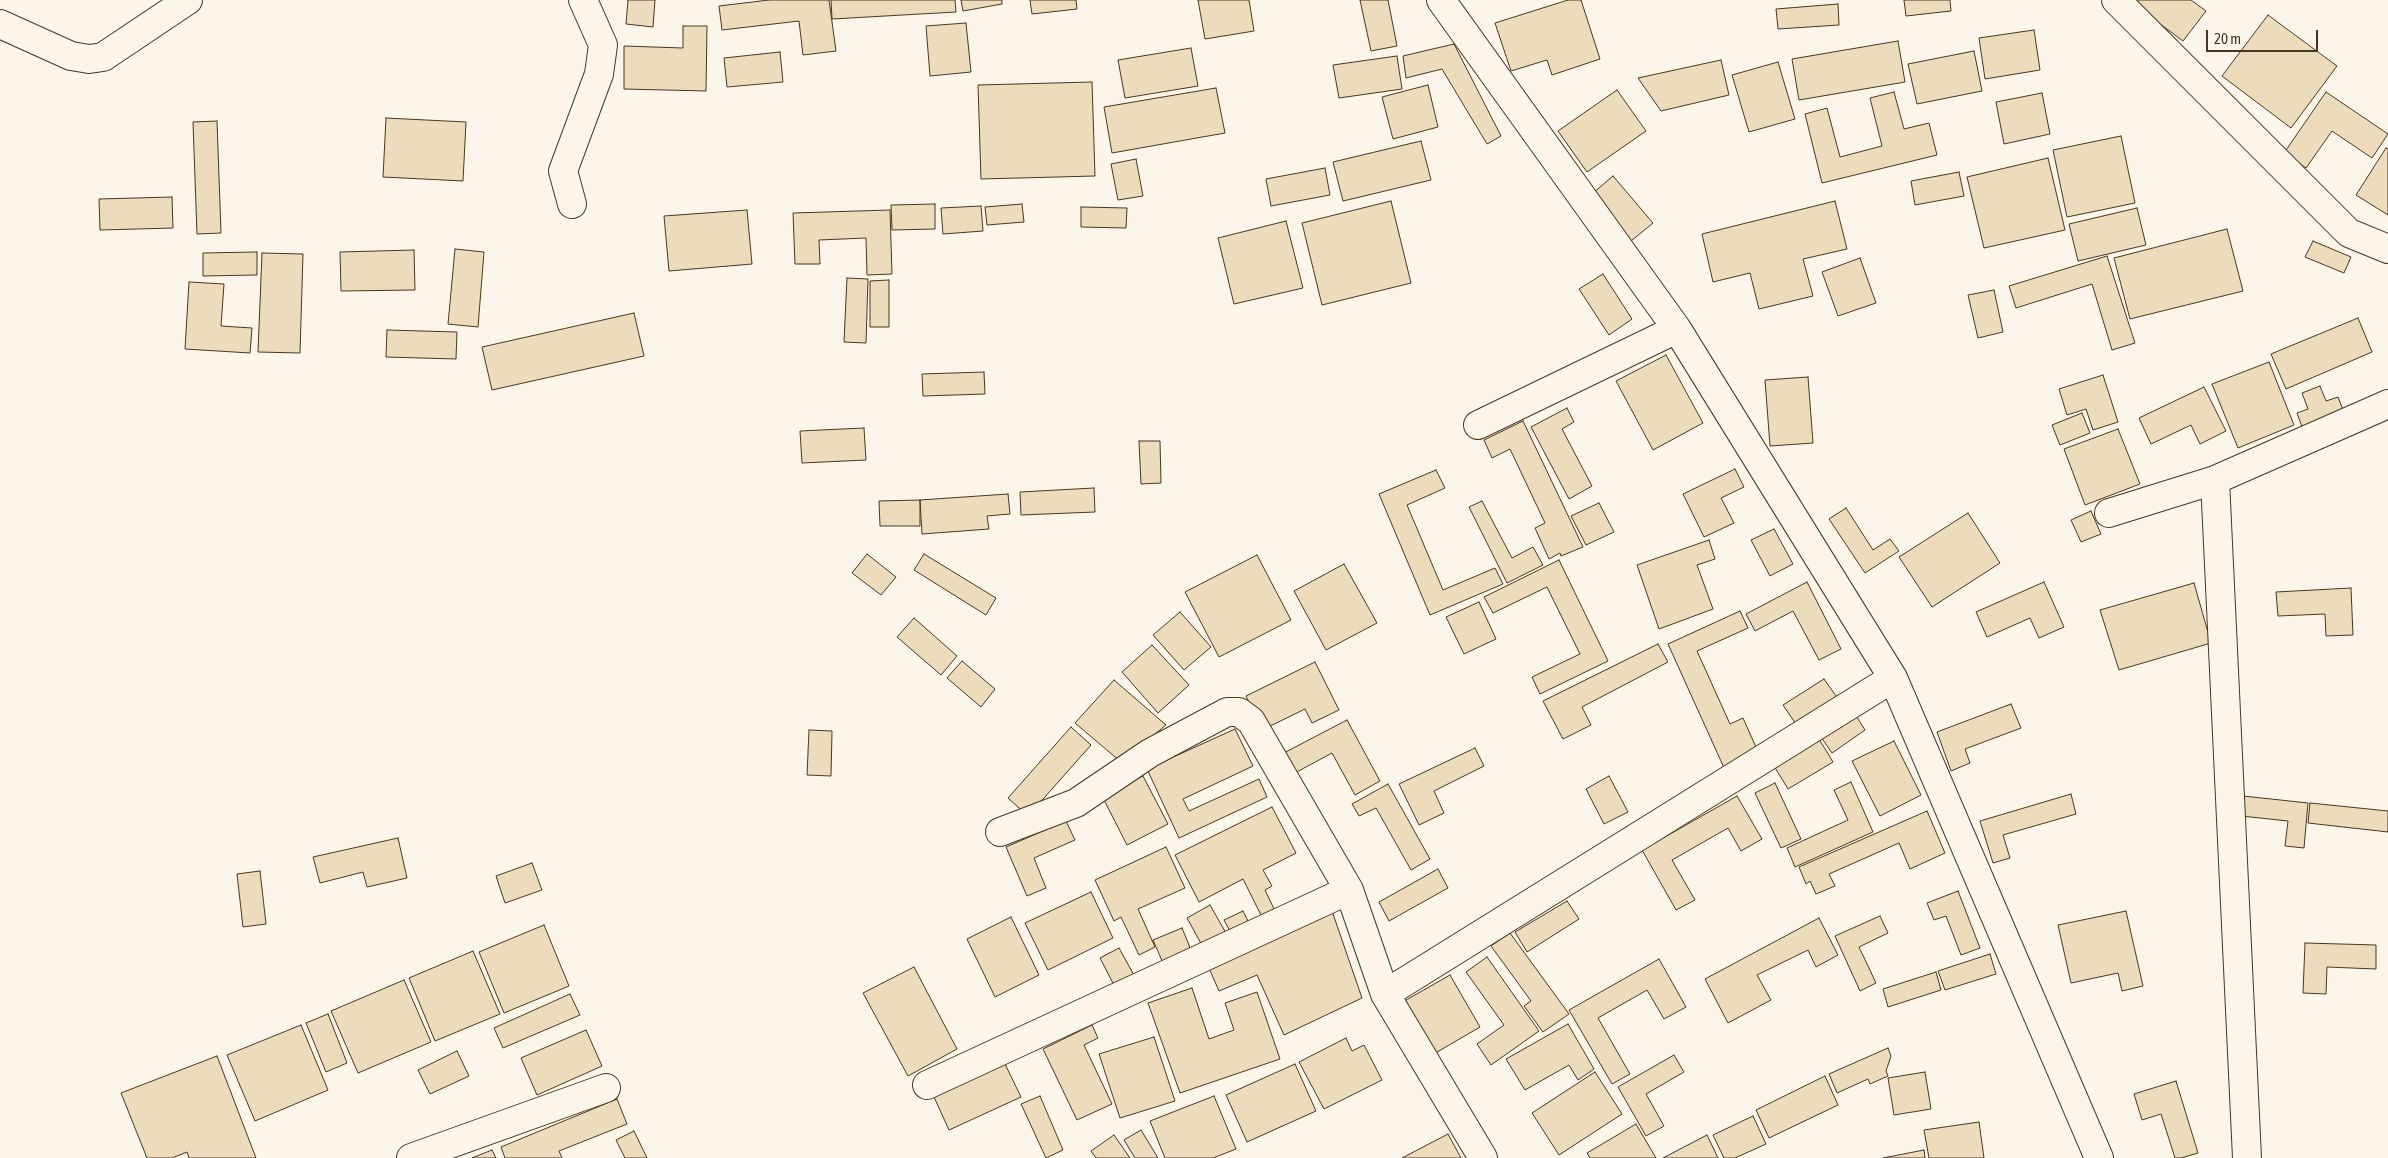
<!DOCTYPE html>
<html>
<head>
<meta charset="utf-8">
<style>
  body { margin:0 }
  #map { position:relative; width:2388px; height:1158px; overflow:hidden; background:#fbf6e9; font-family:"Asap Condensed",sans-serif }
  canvas { display:block }
  .scale { position:absolute; left:2206px; top:30px; width:112px; height:22px; box-sizing:border-box; border:2px solid #4a3520; border-top:0; padding-left:6px; font-size:15px; line-height:18px; white-space:nowrap; color:#4a3520; -webkit-text-stroke:4px #fbf6e9; paint-order:stroke }
</style>
</head>
<body>
<div id="map">
<canvas width="2388" height="1158"></canvas>
<div class="scale">20 m</div>
</div>
<script>
const c = document.querySelector('canvas').getContext('2d');
c.lineJoin = 'round';
function fillPath(path, color) {
  c.fillStyle = color;
  c.fill(path, 'evenodd');
}
function poly(rows) {
  const path = new Path2D();
  for (const r of rows) {
    path.moveTo(r[0], r[1]);
    for (let i = 2; i < r.length; i += 2) path.lineTo(r[i], r[i + 1]);
  }
  return path;
}
function strokePath(path, color, width, dash) {
  c.strokeStyle = color;
  c.lineWidth = width;
  c.lineCap = dash ? 'butt' : 'round';
  c.setLineDash(dash || []);
  c.stroke(path);
}
const building = poly([
  [628,0,655,0,653,27,626,24,628,0],
  [769,0,829,0,836,51,803,55,799,21,722,30,719,6,769,0],
  [831,0,955,0,956,12,832,19,831,0],
  [961,0,1002,0,1002,4,963,11,961,0],
  [1030,0,1076,0,1077,9,1032,14,1030,0],
  [1198,0,1249,0,1254,31,1205,39,1198,0],
  [1360,0,1388,0,1397,46,1371,51,1360,0],
  [1568,0,1581,0,1600,59,1552,75,1547,60,1511,71,1495,23,1568,0],
  [1904,0,1950,0,1951,11,1906,16,1904,0],
  [2135,0,2191,0,2206,11,2183,41,2132,3,2135,0],
  [1838,4,1839,25,1778,29,1776,9,1838,4],
  [2268,15,2337,66,2291,128,2222,76,2268,15],
  [966,23,971,72,930,76,926,26,966,23],
  [683,26,707,26,706,91,624,89,624,46,683,48,683,26],
  [2034,30,2040,70,1985,79,1979,38,2034,30],
  [1898,41,1905,82,1799,100,1792,59,1898,41],
  [1454,44,1501,136,1487,144,1442,69,1406,78,1403,56,1454,44],
  [1191,48,1198,86,1125,98,1118,60,1191,48],
  [1974,51,1982,91,1917,104,1908,64,1974,51],
  [780,52,783,82,727,87,724,58,780,52],
  [1397,56,1402,89,1339,98,1333,65,1397,56],
  [1721,60,1729,95,1661,111,1638,78,1721,60],
  [1778,62,1795,119,1749,132,1732,75,1778,62],
  [1092,82,1095,176,981,179,978,85,1092,82],
  [1428,85,1438,127,1393,139,1382,97,1428,85],
  [1216,88,1225,133,1112,153,1104,107,1216,88],
  [1617,90,1646,131,1587,172,1558,131,1617,90],
  [1894,92,1904,129,1929,123,1937,155,1822,183,1805,114,1827,108,1840,157,1882,146,1870,98,1894,92],
  [2326,92,2388,134,2372,158,2332,131,2306,168,2284,153,2326,92],
  [2042,93,2050,134,2004,144,1996,102,2042,93],
  [386,118,466,122,463,181,383,177,386,118],
  [217,121,221,233,197,234,193,122,217,121],
  [2121,136,2135,203,2067,217,2053,150,2121,136],
  [1421,141,1431,180,1343,201,1333,162,1421,141],
  [2386,148,2388,149,2388,215,2356,195,2386,148],
  [2048,158,2065,230,1984,248,1967,177,2048,158],
  [1136,159,1143,196,1118,200,1111,164,1136,159],
  [1325,168,1330,195,1271,206,1266,179,1325,168],
  [1959,172,1964,196,1915,205,1911,181,1959,172],
  [1613,176,1653,223,1631,241,1592,194,1613,176],
  [172,197,173,228,100,230,99,199,172,197],
  [1391,201,1411,283,1322,305,1302,223,1391,201],
  [1835,201,1847,249,1803,259,1813,296,1759,309,1750,273,1713,282,1702,234,1835,201],
  [935,204,935,229,892,230,891,205,935,204],
  [1022,204,1024,222,987,225,985,207,1022,204],
  [981,206,983,231,943,234,941,208,981,206],
  [1081,207,1127,208,1126,228,1081,227,1081,207],
  [2137,208,2146,245,2078,261,2069,224,2137,208],
  [747,210,752,264,669,271,664,216,747,210],
  [890,210,892,274,867,275,866,238,819,240,820,264,795,264,793,213,890,210],
  [1286,221,1303,288,1234,304,1218,238,1286,221],
  [2227,229,2243,291,2130,319,2114,258,2227,229],
  [2313,241,2351,257,2344,273,2305,257,2313,241],
  [455,249,484,252,478,327,448,324,455,249],
  [414,250,415,290,341,291,340,252,414,250],
  [257,252,257,275,203,276,203,253,257,252],
  [262,253,303,254,300,353,258,352,262,253],
  [2107,256,2135,343,2112,350,2092,284,2016,308,2009,286,2107,256],
  [1860,258,1876,303,1838,316,1822,272,1860,258],
  [1603,274,1632,319,1609,335,1579,289,1603,274],
  [847,278,868,279,866,343,844,342,847,278],
  [889,280,889,327,870,327,870,281,889,280],
  [189,282,224,284,221,326,252,328,250,353,185,349,189,282],
  [1994,290,2003,332,1978,338,1968,295,1994,290],
  [634,313,644,356,492,390,482,347,634,313],
  [2358,318,2372,352,2286,389,2271,354,2358,318],
  [387,330,457,332,456,359,386,357,387,330],
  [1666,355,1703,423,1653,450,1616,381,1666,355],
  [2269,362,2294,425,2238,448,2212,384,2269,362],
  [984,372,985,394,923,396,922,374,984,372],
  [2103,375,2118,422,2093,430,2086,409,2067,415,2059,389,2103,375],
  [1808,377,1813,443,1770,446,1765,380,1808,377],
  [2320,386,2326,401,2338,397,2343,410,2302,427,2297,413,2308,409,2302,393,2320,386],
  [2204,387,2226,431,2200,444,2191,425,2151,444,2139,418,2204,387],
  [1567,408,1574,422,1562,429,1592,486,1569,499,1531,427,1567,408],
  [2082,413,2090,433,2060,445,2052,425,2082,413],
  [1523,421,1583,547,1561,556,1560,553,1549,559,1535,528,1545,523,1510,449,1492,458,1484,440,1523,421],
  [864,428,866,460,802,463,800,431,864,428],
  [2118,429,2140,484,2085,505,2064,449,2118,429],
  [1139,441,1160,441,1161,483,1141,484,1139,441],
  [1735,469,1744,487,1721,498,1734,523,1704,537,1683,494,1735,469],
  [1436,470,1445,488,1407,505,1443,590,1495,568,1503,584,1430,615,1379,494,1436,470],
  [1094,488,1095,512,1021,515,1020,492,1094,488],
  [1008,494,1010,514,987,516,989,529,922,534,920,500,1008,494],
  [920,500,920,526,880,526,879,501,920,500],
  [1482,501,1512,558,1533,547,1543,565,1507,583,1469,507,1482,501],
  [1599,503,1614,532,1586,545,1571,516,1599,503],
  [1846,508,1873,550,1890,539,1899,551,1865,573,1829,519,1846,508],
  [2091,511,2101,534,2081,542,2071,520,2091,511],
  [1968,513,2000,563,1932,607,1899,557,1968,513],
  [1774,529,1793,564,1770,576,1751,540,1774,529],
  [1709,540,1715,559,1697,565,1713,609,1659,629,1637,565,1709,540],
  [867,554,896,577,881,595,852,573,867,554],
  [924,554,996,598,986,615,914,570,924,554],
  [1257,555,1291,620,1219,657,1185,592,1257,555],
  [1559,560,1608,661,1540,694,1532,677,1580,654,1547,587,1493,613,1484,597,1559,560],
  [1344,564,1377,623,1326,650,1294,591,1344,564],
  [1807,582,1841,649,1819,660,1793,611,1755,631,1746,614,1807,582],
  [2044,582,2064,627,2039,638,2030,618,1987,637,1976,612,2044,582],
  [2194,583,2211,643,2119,670,2100,610,2194,583],
  [2351,588,2353,635,2326,636,2325,614,2278,616,2276,592,2351,588],
  [1479,602,1496,639,1464,654,1446,617,1479,602],
  [1740,611,1748,628,1697,651,1730,724,1743,718,1759,754,1725,770,1668,644,1740,611],
  [1180,612,1211,647,1184,670,1153,635,1180,612],
  [914,618,957,656,941,675,897,637,914,618],
  [1658,644,1668,662,1582,707,1591,725,1563,739,1543,701,1658,644],
  [1152,645,1189,685,1158,713,1122,672,1152,645],
  [962,661,995,689,981,707,947,678,962,661],
  [1315,662,1339,710,1312,723,1305,709,1262,730,1246,696,1315,662],
  [1824,679,1839,700,1798,727,1783,705,1824,679],
  [1114,680,1166,725,1121,762,1075,723,1114,680],
  [2011,704,2021,728,1965,749,1970,763,1951,771,1937,732,2011,704],
  [1855,714,1865,730,1832,753,1821,737,1855,714],
  [1347,720,1380,781,1355,795,1332,753,1291,775,1280,755,1347,720],
  [1071,727,1091,745,1028,816,1008,798,1071,727],
  [1235,729,1253,766,1183,799,1189,811,1259,779,1267,797,1179,838,1147,769,1235,729],
  [809,730,832,731,831,776,807,775,809,730],
  [1819,739,1833,762,1788,789,1774,766,1819,739],
  [1894,741,1921,795,1880,816,1852,761,1894,741],
  [1475,748,1484,766,1434,791,1444,813,1419,825,1399,784,1475,748],
  [1143,776,1168,824,1127,845,1102,796,1143,776],
  [1609,776,1628,812,1604,824,1586,789,1609,776],
  [1851,782,1873,832,1795,867,1787,848,1848,820,1834,790,1851,782],
  [1775,783,1801,839,1781,848,1755,793,1775,783],
  [1388,784,1430,859,1411,870,1376,808,1359,816,1352,804,1388,784],
  [2071,794,2076,814,2003,835,2010,858,1993,863,1980,821,2071,794],
  [2234,795,2308,803,2304,848,2285,846,2288,821,2232,815,2234,795],
  [1737,796,1762,839,1741,851,1728,828,1672,860,1695,900,1676,910,1642,850,1737,796],
  [2310,803,2388,811,2388,832,2308,823,2310,803],
  [1272,807,1296,853,1263,870,1272,886,1265,890,1275,911,1262,917,1243,879,1199,902,1175,855,1272,807],
  [1927,811,1945,853,1910,869,1899,843,1829,874,1835,886,1816,894,1810,881,1806,884,1799,867,1927,811],
  [1066,821,1075,840,1034,858,1046,888,1027,896,1006,847,1066,821],
  [398,838,407,878,367,887,363,872,320,883,313,857,398,838],
  [1166,847,1185,888,1138,909,1155,947,1139,955,1121,917,1114,921,1095,880,1166,847],
  [532,863,542,890,505,903,496,876,532,863],
  [1438,869,1448,888,1389,921,1379,902,1438,869],
  [260,871,266,924,243,927,237,874,260,871],
  [1958,891,1980,948,1961,955,1946,916,1934,920,1927,903,1958,891],
  [1091,892,1113,938,1048,970,1025,923,1091,892],
  [1567,901,1579,919,1527,952,1515,932,1567,901],
  [1210,905,1226,933,1203,947,1187,918,1210,905],
  [1243,911,1249,923,1231,933,1224,920,1243,911],
  [1332,911,1362,998,1284,1035,1257,975,1219,991,1208,966,1332,911],
  [2126,911,2143,986,2122,991,2118,973,2071,983,2058,925,2126,911],
  [1880,916,1888,933,1859,947,1876,983,1860,991,1835,936,1880,916],
  [1011,917,1039,975,995,997,967,939,1011,917],
  [1819,918,1838,955,1816,967,1808,950,1757,975,1771,1000,1728,1023,1705,979,1819,918],
  [544,925,569,986,504,1013,479,952,544,925],
  [1182,928,1191,950,1163,963,1153,940,1182,928],
  [1510,933,1569,1014,1543,1032,1524,1006,1531,1001,1491,946,1510,933],
  [2305,943,2376,945,2376,969,2327,967,2326,994,2303,993,2305,943],
  [1119,948,1135,977,1115,987,1100,958,1119,948],
  [473,951,500,1014,435,1041,409,978,473,951],
  [1990,954,1996,974,1945,990,1938,971,1990,954],
  [1487,957,1539,1031,1491,1065,1477,1044,1504,1025,1466,972,1487,957],
  [1659,959,1686,1007,1664,1019,1647,990,1598,1018,1630,1074,1612,1084,1569,1010,1659,959],
  [914,967,957,1049,908,1076,863,993,914,967],
  [1936,972,1941,990,1888,1007,1883,989,1936,972],
  [1450,975,1480,1027,1432,1055,1401,1003,1450,975],
  [404,980,431,1042,358,1073,331,1011,404,980],
  [1192,988,1209,1039,1234,1030,1225,1003,1257,992,1280,1059,1180,1093,1148,1003,1192,988],
  [570,994,580,1015,503,1048,494,1028,570,994],
  [328,1014,347,1063,326,1072,306,1023,328,1014],
  [1568,1024,1594,1069,1578,1080,1569,1065,1525,1090,1506,1059,1568,1024],
  [301,1025,328,1090,255,1121,227,1055,301,1025],
  [1092,1025,1098,1038,1084,1045,1112,1104,1077,1120,1043,1049,1092,1025],
  [586,1030,602,1066,537,1095,521,1058,586,1030],
  [1154,1037,1175,1101,1120,1118,1099,1054,1154,1037],
  [1346,1038,1352,1051,1364,1045,1382,1080,1324,1109,1299,1062,1346,1038],
  [1888,1048,1891,1056,1886,1071,1888,1076,1870,1084,1868,1079,1837,1093,1829,1074,1888,1048],
  [457,1051,469,1076,430,1094,418,1070,457,1051],
  [1674,1055,1684,1072,1646,1094,1664,1126,1646,1136,1618,1087,1674,1055],
  [217,1056,256,1158,189,1158,187,1152,172,1158,147,1158,121,1093,217,1056],
  [1005,1064,1021,1097,949,1130,934,1097,1005,1064],
  [1295,1064,1316,1111,1247,1142,1226,1095,1295,1064],
  [1595,1072,1622,1114,1559,1155,1532,1113,1595,1072],
  [1925,1072,1931,1109,1894,1115,1888,1078,1925,1072],
  [1825,1076,1838,1105,1769,1138,1756,1110,1825,1076],
  [2176,1081,2198,1153,2181,1158,2175,1158,2161,1114,2142,1120,2134,1094,2176,1081],
  [1040,1096,1063,1150,1046,1158,1021,1104,1040,1096],
  [1214,1096,1236,1149,1213,1158,1165,1158,1150,1121,1214,1096],
  [617,1099,627,1124,559,1151,562,1158,505,1158,501,1147,617,1099],
  [1753,1116,1766,1144,1735,1158,1724,1158,1713,1135,1753,1116],
  [1979,1122,1984,1158,1929,1158,1924,1130,1979,1122],
  [1636,1124,1656,1158,1590,1158,1587,1153,1636,1124],
  [1141,1130,1158,1158,1135,1158,1124,1140,1141,1130],
  [634,1131,647,1158,625,1158,616,1140,634,1131],
  [1448,1134,1461,1158,1402,1158,1448,1134],
  [1114,1135,1130,1158,1096,1158,1091,1151,1114,1135],
  [1707,1135,1718,1158,1663,1158,1707,1135],
  [492,1150,496,1158,472,1158,492,1150],
  [1924,1150,1925,1158,1883,1158,1924,1150]
]);
fillPath(building, '#ecdcbc');
strokePath(building, '#4a3520', 1);
const minor = poly([
  [1441,0,1677,329,1893,678,2099,1158],
  [2116,0,2349,233,2388,249],
  [0,24,71,56,89,59,103,57,188,0],
  [572,204,563,171,599,74,603,45,583,0],
  [1478,425,1677,329],
  [2215,480,2247,1158],
  [2109,513,2215,480,2388,404],
  [1000,832,1076,803,1150,753,1227,712,1239,712,1251,721,1349,890,1385,994,1483,1158],
  [1385,994,1893,678],
  [927,1085,1349,890],
  [411,1158,606,1088]
]);
strokePath(minor, '#4a3520', 30);
strokePath(minor, '#fbf6e9', 28);
</script>
</body>
</html>
